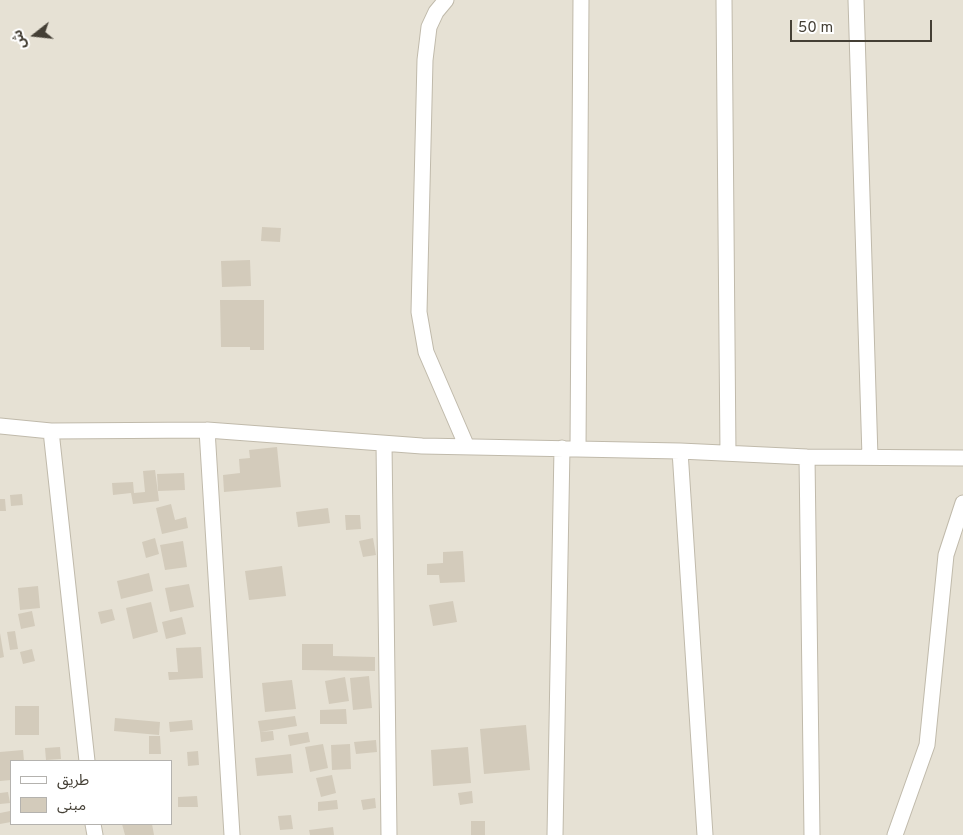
<!DOCTYPE html>
<html>
<head>
<meta charset="utf-8">
<style>
  body { margin:0 }
  #map { position:relative; width:963px; height:835px; overflow:hidden; background:#f2efe5; font-family:Overpass,"Noto Sans Arabic",sans-serif }
  canvas { display:block }
  .legend { position:absolute; left:10px; top:760px; width:162px; height:65px; box-sizing:border-box; background:#fff; border:1px solid #b4b2ae; margin:0; padding:6px 9px; list-style:none; font-size:15px; color:#443f35 }
  .legend li { display:flex; align-items:center; gap:10px; height:25px }
  .legend b { width:25px; border:1px solid #b4b2ae }
  .north { position:absolute; left:10px; top:10px; width:50px; height:50px; -webkit-text-stroke:4px #fff; paint-order:stroke; rotate:254deg; font-size:14px; font-weight:700; line-height:20px; text-align:center; color:#443f35 }
  .north::after { content:''; display:block; margin:auto; width:18px; height:22px; background:#443f35; clip-path:polygon(50% 0,100% 100%,50% 72%,0 100%) }
  .scale { position:absolute; left:790px; top:20px; width:142px; height:22px; box-sizing:border-box; border:2px solid #443f35; border-top:0; padding-left:6px; font-size:15px; line-height:18px; white-space:nowrap; color:#443f35; -webkit-text-stroke:4px #fff; paint-order:stroke }
</style>
</head>
<body>
<div id="map">
<canvas width="963" height="835"></canvas>
<ul class="legend">
<li><b style="height:6px;background:#fff"></b>طريق</li>
<li><b style="height:14px;background:#d3cbbb"></b>مبنى</li>
</ul>
<div class="north">ش</div>
<div class="scale">50 m</div>
</div>
<script>
const c = document.querySelector('canvas').getContext('2d');
c.lineJoin = 'round';
function fillPath(path, color) {
  c.fillStyle = color;
  c.fill(path, 'evenodd');
}
function poly(rows) {
  const path = new Path2D();
  for (const r of rows) {
    path.moveTo(r[0], r[1]);
    for (let i = 2; i < r.length; i += 2) path.lineTo(r[i], r[i + 1]);
  }
  return path;
}
function strokePath(path, color, width, dash) {
  c.strokeStyle = color;
  c.lineWidth = width;
  c.lineCap = dash ? 'butt' : 'round';
  c.setLineDash(dash || []);
  c.stroke(path);
}
fillPath(poly([
  [0,0,963,0,963,835,0,835],
  [11,761,171,761,171,824,11,824]
]), '#e6e1d4');
fillPath(poly([
  [262,227,281,228,280,242,261,241],
  [250,260,251,286,222,287,221,261],
  [220,300,264,300,264,350,250,350,250,347,221,347],
  [277,447,281,487,224,492,223,475,240,473,239,459,250,458,249,450],
  [155,470,159,501,133,504,131,493,113,495,112,483,133,482,134,493,145,492,143,471],
  [184,473,185,490,158,491,157,474],
  [22,494,23,505,11,506,10,495],
  [0,499,5,499,6,511,0,511],
  [171,504,175,520,186,517,188,528,162,534,156,508],
  [328,508,330,523,298,527,296,512],
  [345,515,360,515,361,529,346,530],
  [155,538,159,554,146,558,142,542],
  [373,538,376,555,363,557,359,541],
  [183,541,187,567,165,570,160,545],
  [463,551,465,582,440,583,439,575,427,575,427,564,443,563,443,552],
  [282,566,286,596,249,600,245,571],
  [149,573,153,591,121,599,117,581],
  [189,584,194,607,170,612,165,588],
  [38,586,40,608,20,610,18,588],
  [453,601,457,622,433,626,429,605],
  [151,602,158,632,133,639,126,608],
  [112,609,115,620,101,624,98,612],
  [32,611,35,626,21,629,18,614],
  [182,617,186,634,166,639,162,622],
  [15,631,18,649,10,650,7,632],
  [0,633,4,657,0,658],
  [302,644,333,644,333,656,375,657,375,671,302,670],
  [201,647,203,678,169,680,168,672,178,672,176,648],
  [32,649,35,661,23,664,20,652],
  [369,676,372,708,353,710,350,678],
  [345,677,349,701,329,704,325,681],
  [292,680,296,709,265,712,262,683],
  [15,706,39,706,39,735,15,735],
  [346,709,347,724,320,724,320,710],
  [295,716,297,726,260,732,258,721],
  [115,718,160,722,159,735,114,731],
  [192,720,193,730,170,732,169,722],
  [526,725,530,770,484,774,480,729],
  [273,731,274,740,261,742,260,732],
  [308,732,310,742,290,746,288,735],
  [149,736,160,736,161,754,149,754],
  [376,740,377,752,356,754,354,742],
  [323,744,328,768,310,772,305,747],
  [350,744,351,769,332,770,331,745],
  [60,747,61,759,46,760,45,748],
  [468,747,471,783,433,786,431,750],
  [23,750,24,761,11,761,11,780,0,781,0,752],
  [198,751,199,765,188,766,187,752],
  [291,754,293,773,257,776,255,758],
  [332,775,336,793,321,797,316,778],
  [472,791,473,803,460,805,458,793],
  [8,792,10,803,0,804,0,793],
  [197,796,198,807,178,807,178,797],
  [375,798,376,808,363,810,361,800],
  [337,800,338,809,318,811,318,802],
  [10,811,11,822,0,824,0,813],
  [291,815,293,829,280,830,278,816],
  [471,821,485,821,485,835,471,835],
  [122,824,152,824,154,835,125,835],
  [333,827,334,835,310,835,309,830]
]), '#d3cbbb');
const minor = poly([
  [446,0,436,12,429,27,425,60,419,312,426,352,467,447],
  [724,0,728,453],
  [856,0,870,457],
  [0,426,51,431,207,430,422,446,680,451,807,457,963,458],
  [207,430,232,835],
  [51,431,87,761],
  [384,444,389,835],
  [578,448,581,0],
  [680,451,705,835],
  [807,457,812,835],
  [93,824,95,835],
  [555,835,562,448],
  [895,835,927,745,946,555,963,503]
]);
strokePath(minor, '#c0baab', 17);
strokePath(minor, '#fff', 15);
</script>
</body>
</html>
